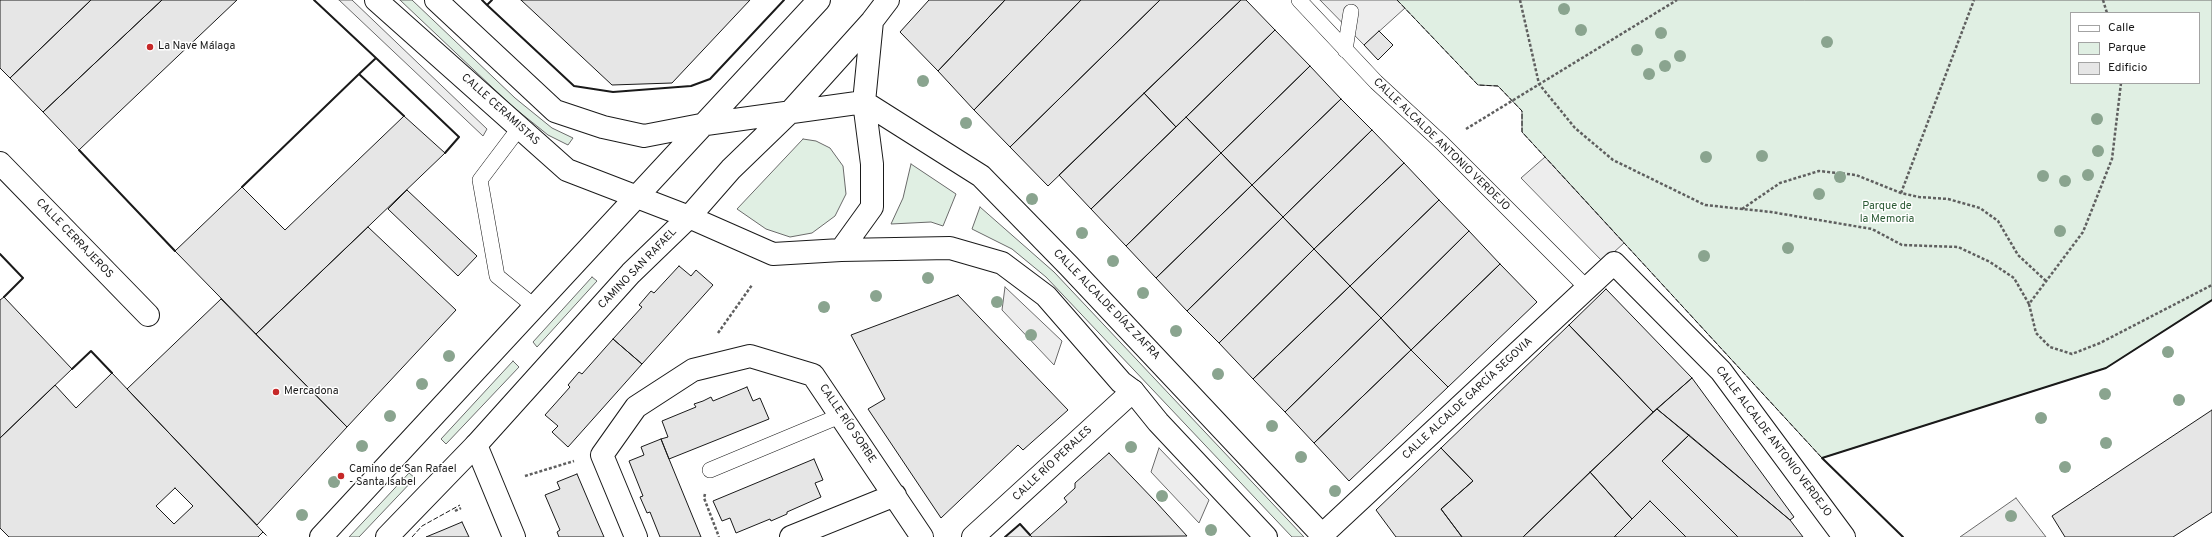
<!DOCTYPE html>
<html>
<head>
<meta charset="utf-8">
<style>
  body { margin:0 }
  #map { position:relative; width:2212px; height:537px; overflow:hidden; background:#fff; font-family:Overpass,sans-serif }
  canvas { display:block }
  .legend { position:absolute; left:2070px; top:12px; width:130px; height:72px; box-sizing:border-box; background:#fff; border:1px solid #a3a3a3; margin:0; padding:5px 7px; list-style:none; font-size:12px; color:#1a1a1a }
  .legend li { display:flex; align-items:center; gap:8px; height:20px }
  .legend b { width:20px; border:1px solid #a3a3a3 }
</style>
</head>
<body>
<div id="map">
<canvas width="2212" height="537"></canvas>
<ul class="legend">
<li><b style="height:5px;background:#fff"></b>Calle</li>
<li><b style="height:11px;background:#e0efe3"></b>Parque</li>
<li><b style="height:11px;background:#e6e6e6"></b>Edificio</li>
</ul>
</div>
<script>
const c = document.querySelector('canvas').getContext('2d');
c.lineJoin = 'round';
function fillPath(path, color) {
  c.fillStyle = color;
  c.fill(path, 'evenodd');
}
function poly(rows) {
  const path = new Path2D();
  for (const r of rows) {
    path.moveTo(r[0], r[1]);
    for (let i = 2; i < r.length; i += 2) path.lineTo(r[i], r[i + 1]);
  }
  return path;
}
function strokePath(path, color, width, dash) {
  c.strokeStyle = color;
  c.lineWidth = width;
  c.lineCap = dash ? 'butt' : 'round';
  c.setLineDash(dash || []);
  c.stroke(path);
}
function drawText(font, color, halo, rows, align = 'center') {
  c.font = font + ' Overpass,sans-serif';
  c.lineWidth = 3;
  c.setLineDash([]);
  c.textBaseline = 'middle';
  c.strokeStyle = halo;
  c.fillStyle = color;
  for (const [text, x, y, turn = 0] of rows) {
    c.save();
    c.translate(x, y);
    c.rotate((+turn || 0) * Math.PI / 180);
    c.textAlign = isNaN(turn) ? turn : align;
    if (halo) c.strokeText(text, 0, 0);
    c.fillText(text, 0, 0);
    c.restore();
  }
}
const green = poly([
  [400,0,412,0,515,98,552,128,573,138,568,145,548,135,512,106,400,0],
  [1397,0,2212,0,2212,300,2106,368,1822,458,1522,132,1522,111,1498,86,1478,85,1397,0],
  [2071,13,2199,13,2199,83,2071,83,2071,13],
  [803,139,816,141,830,148,843,166,846,194,835,216,812,233,790,237,766,229,737,209,803,139],
  [911,164,956,194,943,226,931,222,891,224,903,198,911,164],
  [980,207,1054,272,1304,537,1292,537,1046,277,1012,249,972,229,980,207],
  [592,277,597,281,537,347,533,342,592,277],
  [513,361,519,367,446,444,441,439,513,361],
  [409,473,415,478,359,537,349,537,409,473]
]);
fillPath(green, '#e0efe3');
strokePath(green, '#6a6a6a', 1);
const parking = poly([
  [339,0,352,0,487,129,483,136,339,0],
  [1320,0,1397,0,1405,8,1364,45,1320,0],
  [1545,157,1624,243,1603,262,1521,178,1545,157],
  [1005,287,1062,341,1054,365,1002,310,1005,287],
  [1159,448,1209,500,1199,523,1151,472,1159,448],
  [2016,498,2046,537,1960,537,2016,498],
  [1020,524,1032,537,1005,537,1020,524]
]);
fillPath(parking, '#ededed');
strokePath(parking, '#6a6a6a', 1);
const building = poly([
  [0,0,91,0,10,78,0,68,0,0],
  [91,0,162,0,43,112,10,78,91,0],
  [162,0,237,0,79,150,43,112,162,0],
  [521,0,750,0,672,83,612,85,521,0],
  [929,0,1005,0,938,71,900,32,929,0],
  [1005,0,1081,0,974,110,938,71,1005,0],
  [1081,0,1160,0,1010,147,974,110,1081,0],
  [1160,0,1241,0,1048,186,1010,147,1160,0],
  [1241,0,1246,0,1275,30,1176,127,1144,93,1241,0],
  [1275,30,1310,66,1221,153,1186,117,1275,30],
  [1379,31,1393,45,1378,60,1364,45,1379,31],
  [1310,66,1341,99,1252,185,1221,153,1310,66],
  [1144,93,1176,127,1091,209,1059,175,1144,93],
  [1341,99,1372,130,1283,217,1252,185,1341,99],
  [404,116,445,153,256,334,175,251,242,187,285,230,404,116],
  [1186,117,1221,153,1126,246,1091,209,1186,117],
  [1372,130,1404,163,1314,249,1283,217,1372,130],
  [1221,153,1252,185,1156,278,1126,246,1221,153],
  [1404,163,1439,200,1350,286,1314,249,1404,163],
  [1252,185,1283,217,1187,311,1156,278,1252,185],
  [407,190,477,256,458,276,388,209,407,190],
  [1439,200,1469,231,1381,318,1350,286,1439,200],
  [1283,217,1314,249,1219,343,1187,311,1283,217],
  [368,227,456,310,347,427,256,334,368,227],
  [1469,231,1500,264,1411,350,1381,318,1469,231],
  [1314,249,1350,286,1253,379,1219,343,1314,249],
  [1500,264,1537,302,1448,387,1411,350,1500,264],
  [679,266,691,276,696,270,713,285,642,364,613,339,642,307,639,305,651,291,654,293,679,266],
  [1350,286,1381,318,1285,412,1253,379,1350,286],
  [1606,289,1692,378,1653,412,1569,325,1606,289],
  [958,295,1068,410,1023,450,1018,445,941,518,868,409,885,399,851,335,958,295],
  [4,297,72,369,0,438,0,300,4,297],
  [221,299,347,427,257,525,127,389,221,299],
  [1381,318,1411,350,1314,443,1285,412,1381,318],
  [1569,325,1653,412,1523,537,1462,537,1441,509,1473,481,1441,448,1569,325],
  [613,339,642,364,568,447,552,432,558,426,545,415,570,387,568,385,579,372,582,374,613,339],
  [1411,350,1448,387,1349,481,1314,443,1411,350],
  [112,373,263,532,258,537,9,537,0,528,0,438,55,385,76,408,112,373],
  [175,488,193,506,174,524,156,506,175,488],
  [1692,378,1794,517,1790,520,1657,409,1692,378],
  [747,387,753,401,760,398,769,419,669,459,661,439,668,437,662,421,696,407,694,404,703,401,711,397,713,401,747,387],
  [1657,409,1689,435,1662,461,1738,537,1686,537,1650,501,1632,519,1590,472,1657,409],
  [2212,410,2212,512,2173,537,2065,537,2052,516,2212,410],
  [1689,435,1790,520,1803,537,1738,537,1662,461,1689,435],
  [661,439,669,459,701,537,660,537,650,512,647,513,640,497,643,496,629,461,644,455,641,447,661,439],
  [1441,448,1473,481,1441,509,1462,537,1396,537,1376,510,1441,448],
  [1109,453,1156,502,1187,536,1032,537,1030,535,1067,502,1064,498,1075,488,1075,483,1109,453],
  [814,459,823,480,815,483,821,497,787,512,787,514,771,521,770,519,736,533,730,518,722,521,713,501,814,459],
  [1590,472,1632,519,1614,537,1523,537,1590,472],
  [577,474,597,521,604,537,559,537,557,532,560,530,545,495,560,489,557,482,577,474],
  [1650,501,1686,537,1617,537,1615,536,1650,501],
  [462,522,469,537,426,537,443,530,462,522]
]);
fillPath(building, '#e6e6e6');
strokePath(building, '#1a1a1a', 1);
const lane = poly([
  [1299,0,1376,82,1442,143,1586,287],
  [1345,50,1351,12],
  [520,127,480,180,497,276,535,307],
  [710,470,842,415]
]);
const street = poly([
  [0,163,148,315],
  [476,445,514,537],
  [1322,535,1614,263,1721,371,1844,537],
  [636,537,602,455,636,407,693,370,750,356,813,375,922,537],
  [791,537,895,495],
  [973,537,1133,391]
]);
const secondary = poly([
  [376,0,567,170,689,217,773,254,841,250,950,248,1002,263,1046,296,1121,382,1133,391,1158,422,1266,537],
  [436,0,555,111,603,127,644,136,706,124,864,102],
  [864,102,981,176,1069,266,1324,537],
  [841,250,872,207,872,164,864,102,872,21],
  [321,537,819,0],
  [387,537,476,445,631,273,689,217,731,169,790,112,872,21,888,0]
]);
strokePath(lane, '#1a1a1a', 16);
strokePath(street, '#1a1a1a', 24);
strokePath(secondary, '#1a1a1a', 24);
strokePath(poly([
  [1520,0,1539,84,1575,128,1613,160,1705,205,1771,212,1872,229,1902,245,1958,247,1990,262,2014,278,2029,304],
  [2103,0,2107,13],
  [2121,83,2112,159,2083,232,2029,304,2036,333,2050,347,2072,354,2100,343,2212,285],
  [1466,129,1677,0],
  [1901,193,1974,0],
  [1742,209,1780,183,1819,171,1856,175,1901,193,1919,197,1948,199,1980,208,1998,221,2018,255,2046,281],
  [718,333,752,285],
  [525,476,574,461],
  [705,494,704,498,719,537],
  [455,511,461,508]
]), '#5f5f5f', 2.5, [3, 2]);
strokePath(lane, '#fff', 15);
strokePath(street, '#fff', 22);
strokePath(secondary, '#fff', 22);
strokePath(poly([
  [1397,0,1478,85,1498,86,1522,111,1522,132,1822,458],
  [263,532,268,537],
  [412,537,422,526,460,505]
]), '#1a1a1a', 1, [5, 2]);
strokePath(poly([
  [314,0,376,58],
  [482,0,487,5,492,0],
  [487,5,574,86,613,92,691,86,710,79,784,0],
  [359,74,376,58,459,137,445,153],
  [79,150,175,251],
  [242,187,359,74,404,116],
  [0,254,23,278,4,297],
  [72,369,91,351,112,373],
  [1005,537,1020,524,1030,535],
  [1903,537,1822,458,2106,368,2212,300]
]), '#1a1a1a', 2);
c.fillStyle = '#8aa48f';
for (const [x, y] of [
  [1564,9],
  [1581,30],
  [1661,33],
  [1827,42],
  [1637,50],
  [1680,56],
  [1665,66],
  [1649,74],
  [923,81],
  [2097,119],
  [966,123],
  [2098,151],
  [1762,156],
  [1706,157],
  [2088,175],
  [2043,176],
  [1840,177],
  [2065,181],
  [1819,194],
  [1032,199],
  [2060,231],
  [1082,233],
  [1788,248],
  [1704,256],
  [1113,261],
  [928,278],
  [1143,293],
  [876,296],
  [997,302],
  [824,307],
  [1176,331],
  [1031,335],
  [2168,352],
  [449,356],
  [1218,374],
  [422,384],
  [2105,394],
  [2179,400],
  [390,416],
  [2041,418],
  [1272,426],
  [2106,443],
  [362,446],
  [1131,447],
  [1301,457],
  [2065,467],
  [334,482],
  [1335,491],
  [1162,496],
  [302,515],
  [2011,516],
  [1211,530]
]) {
  c.beginPath();
  c.arc(x, y, 6, 0, 2 * Math.PI);
  c.fill();
}
for (const [x, y, r, color] of [
  [150,47,4,"#c62828"],
  [276,392,4,"#c62828"],
  [341,476,4,"#c62828"]
]) {
  const dot = new Path2D();
  dot.arc(x, y, r, 0, 2 * Math.PI);
  c.fillStyle = color;
  c.fill(dot);
  strokePath(dot, '#fff', 1.5);
}
drawText('11px', '#1a1a1a', '#fff', [
  ["La Nave Málaga",158,47],
  ["Mercadona",284,392],
  ["Camino de San Rafael",349,470],
  ["- Santa Isabel",349,483]
], 'left');
drawText('11px', '#1a1a1a', '#fff', [
  ["CALLE CERAMISTAS",500,110,42],
  ["CALLE ALCALDE ANTONIO VERDEJO",1441,145,44],
  ["CALLE CERRAJEROS",74,239,46],
  ["CAMINO SAN RAFAEL",638,269,-46],
  ["CALLE ALCALDE DÍAZ ZAFRA",1106,305,46],
  ["CALLE ALCALDE GARCÍA SEGOVIA",1468,399,-43],
  ["CALLE RÍO SORBE",847,424,56],
  ["CALLE ALCALDE ANTONIO VERDEJO",1773,442,53],
  ["CALLE RÍO PERALES",1053,464,-43]
]);
drawText('11px', '#2b5a34', '#fff', [
  ["Parque de",1887,207],
  ["la Memoria",1887,220]
]);
</script>
</body>
</html>
